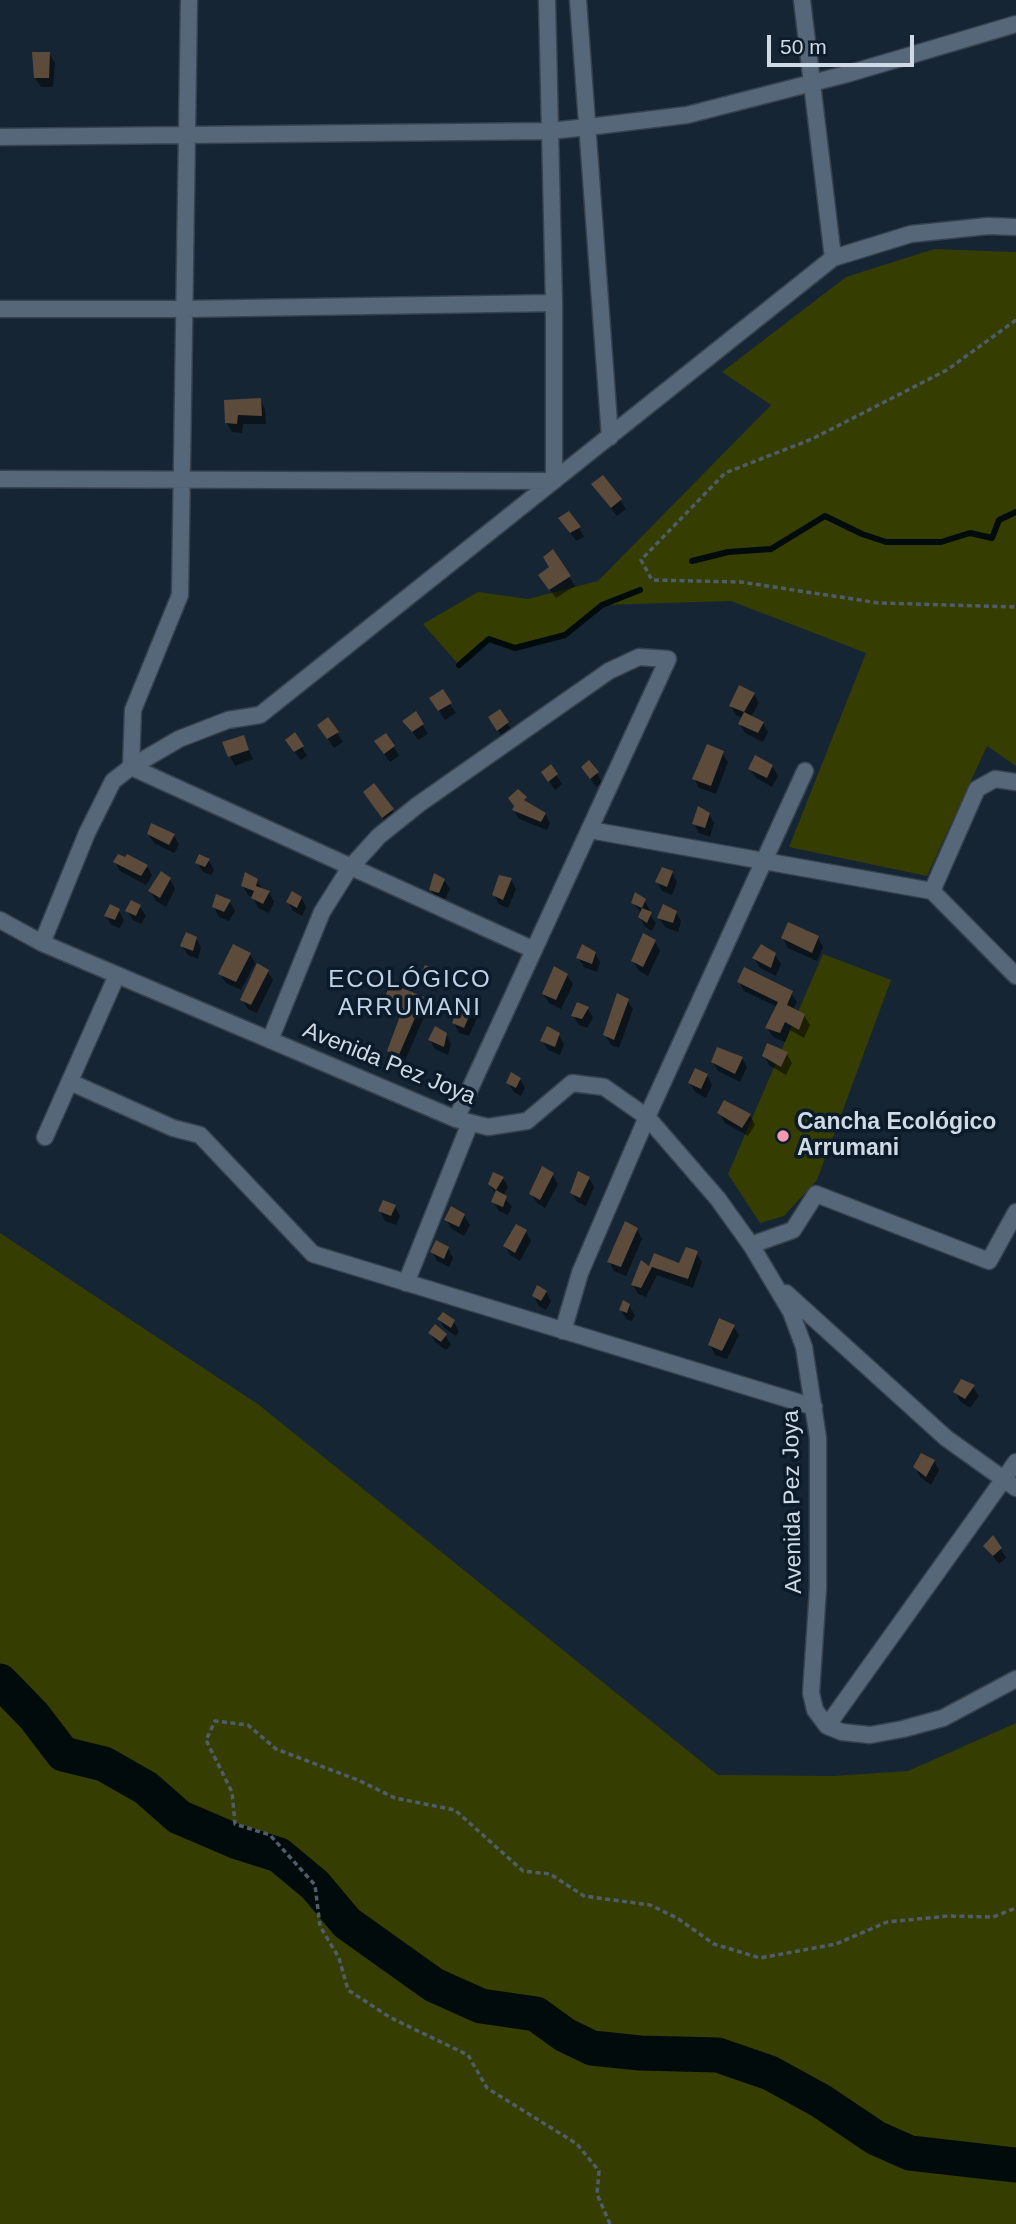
<!DOCTYPE html>
<html>
<head>
<meta charset="utf-8">
<style>
  body { margin:0 }
  #map { position:relative; width:1016px; height:2224px; overflow:hidden; background:#162534; font-family:Arial,sans-serif }
  canvas { display:block }
  .scale { position:absolute; left:767px; top:35px; width:147px; height:32px; box-sizing:border-box; border:4px solid #d0dae4; border-top:0; padding-left:9px; font-size:21px; line-height:24px; white-space:nowrap; color:#d0dae4; -webkit-text-stroke:5px #0c1b2a; paint-order:stroke }
</style>
</head>
<body>
<div id="map">
<canvas width="1016" height="2224"></canvas>
<div class="scale">50 m</div>
</div>
<script>
const c = document.querySelector('canvas').getContext('2d');
c.lineJoin = 'round';
function fillPath(path, color) {
  c.fillStyle = color;
  c.fill(path, 'evenodd');
}
function poly(rows) {
  const path = new Path2D();
  for (const r of rows) {
    path.moveTo(r[0], r[1]);
    for (let i = 2; i < r.length; i += 2) path.lineTo(r[i], r[i + 1]);
  }
  return path;
}
function strokePath(path, color, width, dash) {
  c.strokeStyle = color;
  c.lineWidth = width;
  c.lineCap = dash ? 'butt' : 'round';
  c.setLineDash(dash || []);
  c.stroke(path);
}
function drawText(font, color, halo, rows, align = 'center') {
  c.font = font + ' Arial,sans-serif';
  c.lineWidth = 7;
  c.setLineDash([]);
  c.textBaseline = 'middle';
  c.strokeStyle = halo;
  c.fillStyle = color;
  for (const [text, x, y, turn = 0] of rows) {
    c.save();
    c.translate(x, y);
    c.rotate((+turn || 0) * Math.PI / 180);
    c.textAlign = isNaN(turn) ? turn : align;
    if (halo) c.strokeText(text, 0, 0);
    c.fillText(text, 0, 0);
    c.restore();
  }
}
fillPath(poly([
  [934,249,1016,252,1016,766,987,746,927,876,789,847,866,653,731,601,602,605,565,635,515,648,489,640,459,665,423,624,478,592,528,599,598,581,771,405,722,372,846,277],
  [823,954,891,980,817,1180,784,1216,760,1223,728,1174],
  [0,1233,259,1405,718,1775,834,1776,908,1771,1016,1723,1016,2224,0,2224]
]), '#363d01');
fillPath(poly([
  [49,53,55,63,53,87,41,87,35,78],
  [260,400,265,409,266,424,243,424,242,433,232,432,226,422],
  [593,484,620,500,626,509,617,516],
  [560,519,579,528,584,537,576,541],
  [553,551,575,586,556,598,540,576,551,568],
  [442,692,456,713,445,720,437,708],
  [754,694,759,703,751,717,763,723,768,732,763,742,745,733,740,724,743,718,736,715,731,706],
  [499,711,513,732,503,739,490,717],
  [416,714,428,734,418,740,405,721],
  [328,719,343,742,334,748,325,735],
  [295,735,307,756,301,760,293,750],
  [243,737,253,759,235,766,230,756],
  [394,746,399,756,390,762,382,751],
  [722,753,728,762,716,794,699,788,694,779],
  [772,766,778,776,772,787,756,778,750,769],
  [551,767,562,784,555,790,543,772],
  [597,773,602,783,596,787,589,776],
  [518,792,530,806,545,814,550,823,547,830,519,819,514,810],
  [370,801,392,810,398,819,389,826],
  [709,814,714,823,710,837,699,833,694,824],
  [148,834,174,835,179,845,174,853,154,843],
  [200,856,209,861,214,870,211,875,203,872,197,863],
  [115,862,147,866,152,875,146,885,120,871],
  [672,873,677,882,672,895,662,891,657,882],
  [170,879,175,889,166,907,156,901,150,891],
  [444,880,450,889,444,901,436,899,430,889],
  [511,880,516,889,508,908,499,904,494,895],
  [257,881,263,890,269,892,274,902,269,913,258,908,253,897,248,895,243,886],
  [301,898,306,907,302,916,293,911,288,902],
  [644,900,650,910,649,913,656,923,652,931,645,927,640,917,642,914,633,903],
  [230,902,235,911,229,921,219,917,214,907],
  [140,907,146,916,141,924,133,920,127,911],
  [119,911,124,920,120,928,111,925,106,916],
  [676,912,681,921,678,932,665,927,659,918],
  [196,938,201,947,198,959,188,955,182,946],
  [783,938,818,938,823,947,817,961,788,948],
  [655,942,660,951,648,976,639,971,633,961],
  [595,953,600,962,597,972,584,967,578,958],
  [250,954,255,963,241,990,226,983,220,974],
  [775,955,781,964,776,976,760,968,754,958],
  [267,971,273,980,257,1013,248,1009,242,1000],
  [436,972,441,981,436,991,427,985,422,976],
  [567,975,573,984,561,1009,549,1003,543,994],
  [739,982,791,993,797,1002,793,1010,804,1015,810,1025,804,1038,790,1030,785,1042,773,1037,767,1028,777,1007,744,991],
  [423,999,428,1008,403,1065,394,1061,388,1051,403,1014,391,1009,386,1000],
  [627,1000,633,1009,619,1048,611,1045,605,1035],
  [578,1004,588,1009,593,1018,587,1028,579,1025,573,1016],
  [473,1007,478,1016,469,1036,459,1033,454,1023],
  [446,1034,451,1044,448,1055,435,1049,430,1040],
  [559,1035,564,1044,560,1055,548,1050,542,1040],
  [787,1054,792,1063,786,1075,769,1065,764,1056],
  [742,1058,747,1067,740,1082,718,1071,713,1062],
  [707,1075,712,1085,706,1098,695,1092,690,1083],
  [520,1079,525,1088,521,1096,514,1092,508,1083],
  [719,1113,750,1115,755,1125,748,1136,725,1123],
  [552,1174,558,1184,545,1208,537,1203,531,1194],
  [503,1178,508,1187,503,1196,512,1207,508,1215,499,1211,493,1202,495,1193,489,1184],
  [589,1178,594,1187,586,1206,577,1202,572,1193],
  [395,1207,400,1216,396,1225,385,1221,380,1211],
  [464,1215,470,1225,464,1236,452,1229,446,1220],
  [637,1230,642,1239,626,1276,614,1271,609,1261],
  [526,1231,531,1241,520,1261,510,1255,505,1246],
  [448,1248,453,1258,449,1267,437,1261,432,1252],
  [696,1253,702,1262,693,1288,657,1275,646,1297,638,1294,633,1285,649,1268,655,1256,680,1265],
  [546,1292,551,1301,546,1310,539,1306,534,1296],
  [629,1306,635,1315,632,1321,626,1319,621,1310],
  [439,1319,453,1321,459,1331,456,1336,444,1328],
  [733,1326,739,1335,727,1359,715,1355,710,1345],
  [430,1333,445,1335,451,1345,446,1350,435,1342],
  [973,1387,979,1396,970,1408,960,1401,955,1392],
  [934,1461,939,1470,931,1485,920,1477,915,1467],
  [985,1546,1001,1549,1006,1558,999,1564]
]), '#0007');
strokePath(poly([
  [692,561,728,552,771,549,825,516,862,534,886,542,941,542,970,533,992,538,999,520,1016,512],
  [459,665,489,639,515,648,565,635,602,605,640,590]
]), '#010b0c', 6);
strokePath(poly([
  [0,1681,34,1716,63,1754,104,1764,146,1788,179,1817,235,1841,279,1855,315,1885,347,1923,434,1985,481,2006,536,2014,565,2035,592,2048,640,2053,718,2055,770,2073,821,2101,876,2138,910,2153,1016,2165]
]), '#010b0c', 35);
fillPath(poly([
  [32,52,50,52,49,78,34,78],
  [261,398,262,416,238,415,237,424,225,423,224,400],
  [603,475,622,499,611,508,591,484],
  [569,511,581,527,570,533,558,518],
  [553,549,571,576,549,590,538,575,549,567,543,557],
  [739,685,755,693,744,712,729,706],
  [443,689,452,703,438,711,429,698],
  [500,709,509,722,497,731,488,717],
  [416,711,424,724,412,732,402,721],
  [744,712,764,722,758,733,738,724],
  [328,717,339,732,327,739,317,725],
  [295,732,304,746,294,752,285,740],
  [386,733,395,746,384,754,374,741],
  [244,735,249,750,228,757,222,742],
  [707,744,724,751,711,786,692,779],
  [755,755,773,765,767,778,748,769],
  [589,760,599,772,590,779,581,767],
  [551,764,558,774,548,782,541,772],
  [374,783,394,809,382,818,363,792],
  [518,789,527,797,524,800,546,813,541,822,512,810,514,806,508,798],
  [698,806,710,813,705,828,692,824],
  [151,823,175,834,169,845,147,834],
  [118,854,125,857,127,854,148,865,141,876,113,862],
  [199,854,210,859,205,867,195,863],
  [662,867,673,871,667,887,655,882],
  [161,871,171,878,160,898,148,891],
  [245,872,258,879,256,886,270,891,263,904,251,898,254,891,241,886],
  [434,873,445,879,439,893,429,890],
  [499,875,512,878,503,900,492,895],
  [292,891,302,897,297,908,286,902],
  [635,892,646,899,642,908,652,912,647,923,638,917,642,908,631,903],
  [216,894,231,900,224,912,212,907],
  [131,900,141,905,136,916,125,911],
  [110,904,120,909,115,920,104,916],
  [663,904,677,911,673,923,657,918],
  [788,922,819,936,812,953,781,938],
  [186,932,197,937,193,951,180,946],
  [643,933,656,940,643,967,631,961],
  [233,944,251,953,236,982,218,974],
  [582,944,596,952,592,964,576,958],
  [761,944,776,953,771,968,752,958],
  [257,963,269,970,251,1005,240,1000],
  [425,965,437,970,431,982,420,976],
  [554,966,568,974,556,1000,542,994],
  [744,967,793,991,787,1005,805,1014,799,1030,785,1022,780,1033,765,1028,778,1002,737,982],
  [390,983,424,997,398,1057,387,1051,403,1008,384,1000],
  [617,993,629,999,614,1040,603,1035],
  [461,1001,474,1005,464,1028,452,1023],
  [577,1002,589,1007,582,1019,571,1016],
  [435,1026,447,1033,444,1047,428,1040],
  [547,1026,560,1033,555,1047,540,1041],
  [767,1043,788,1052,781,1067,762,1056],
  [717,1047,743,1057,735,1074,711,1062],
  [695,1068,708,1074,701,1089,688,1083],
  [511,1072,521,1078,516,1088,506,1083],
  [724,1100,751,1114,742,1128,717,1113],
  [542,1166,554,1173,540,1200,529,1194],
  [578,1171,590,1177,580,1198,570,1193],
  [493,1172,504,1177,496,1190,488,1184],
  [496,1190,507,1196,503,1207,491,1202],
  [383,1200,396,1205,391,1216,378,1211],
  [451,1206,465,1214,459,1227,444,1220],
  [625,1221,638,1228,621,1267,607,1262],
  [516,1224,527,1230,515,1253,503,1246],
  [436,1240,449,1247,444,1259,430,1252],
  [686,1247,698,1251,688,1279,652,1267,641,1288,631,1285,641,1260,649,1266,654,1253,679,1263],
  [537,1285,547,1291,541,1301,532,1296],
  [623,1300,630,1304,627,1313,619,1310],
  [443,1312,455,1320,451,1328,437,1319],
  [719,1318,735,1325,722,1351,708,1345],
  [435,1324,447,1334,441,1342,428,1333],
  [961,1379,975,1385,965,1399,953,1392],
  [921,1453,935,1460,926,1477,913,1467],
  [993,1535,1002,1548,993,1556,983,1546]
]), '#5c4a3a');
const minor = poly([
  [578,0,610,437],
  [802,0,833,258],
  [0,137,550,131,588,127,687,115,847,74,1016,24],
  [0,309,184,309,554,303],
  [0,479,554,481,554,303,547,0],
  [131,767,133,710,180,595,189,0],
  [131,767,534,950],
  [590,830,932,891,1016,976],
  [932,891,977,789,995,779,1016,782],
  [0,920,42,943,456,1119,488,1127,527,1121,572,1083,604,1087,647,1117,718,1199,751,1245,791,1312,804,1347,818,1438,818,1589,811,1693,815,1710,827,1726,842,1732,870,1735,903,1729,943,1718,1016,1679],
  [42,943,87,833,113,781,131,767,179,739,228,720,260,715,833,258,911,234,988,226,1016,227],
  [270,1040,322,912,349,869,379,836,419,804,609,671,639,657,668,659,456,1119],
  [70,1082,173,1128,200,1135,313,1254,814,1407],
  [45,1137,117,975],
  [751,1245,793,1230,816,1194,989,1261,1016,1212],
  [406,1283,470,1123],
  [786,1293,946,1438,1016,1488],
  [563,1331,580,1273,647,1117,805,771],
  [827,1726,1016,1462]
]);
strokePath(minor, '#38424f', 19);
strokePath(poly([
  [1016,320,947,370,812,439,725,473,641,560,652,580,741,582,879,603,1016,607],
  [610,2224,597,2194,599,2171,577,2144,487,2088,468,2055,391,2018,348,1990,339,1958,320,1926,315,1885,270,1835,235,1824,232,1792,206,1740,215,1721,248,1725,276,1749,358,1780,395,1798,455,1810,523,1871,550,1874,584,1896,650,1905,677,1918,714,1944,760,1958,836,1944,887,1922,948,1916,993,1917,1016,1908]
]), '#4f5d6a', 3.5, [5, 3.5]);
strokePath(minor, '#566779', 16);
for (const [x, y, r, color] of [
  [783,1136,7,"#f29aae"]
]) {
  const dot = new Path2D();
  dot.arc(x, y, r, 0, 2 * Math.PI);
  c.fillStyle = color;
  c.fill(dot);
  strokePath(dot, '#0c1b2a', 2.5);
}
drawText('23px', '#d0dae4', '#0c1b2a', [
  ["Avenida Pez Joya",389,1064,22],
  ["Avenida Pez Joya",793,1502,-91]
]);
drawText('bold 23px', '#d0dae4', '#0c1b2a', [
  ["Cancha Ecológico",797,1123],
  ["Arrumani",797,1149]
], 'left');
c.letterSpacing = '2px';
drawText('24px', '#bfd2e6', '#0c1b2a', [
  ["ECOLÓGICO",410,980],
  ["ARRUMANI",410,1008]
]);
c.letterSpacing = '0px';
</script>
</body>
</html>
